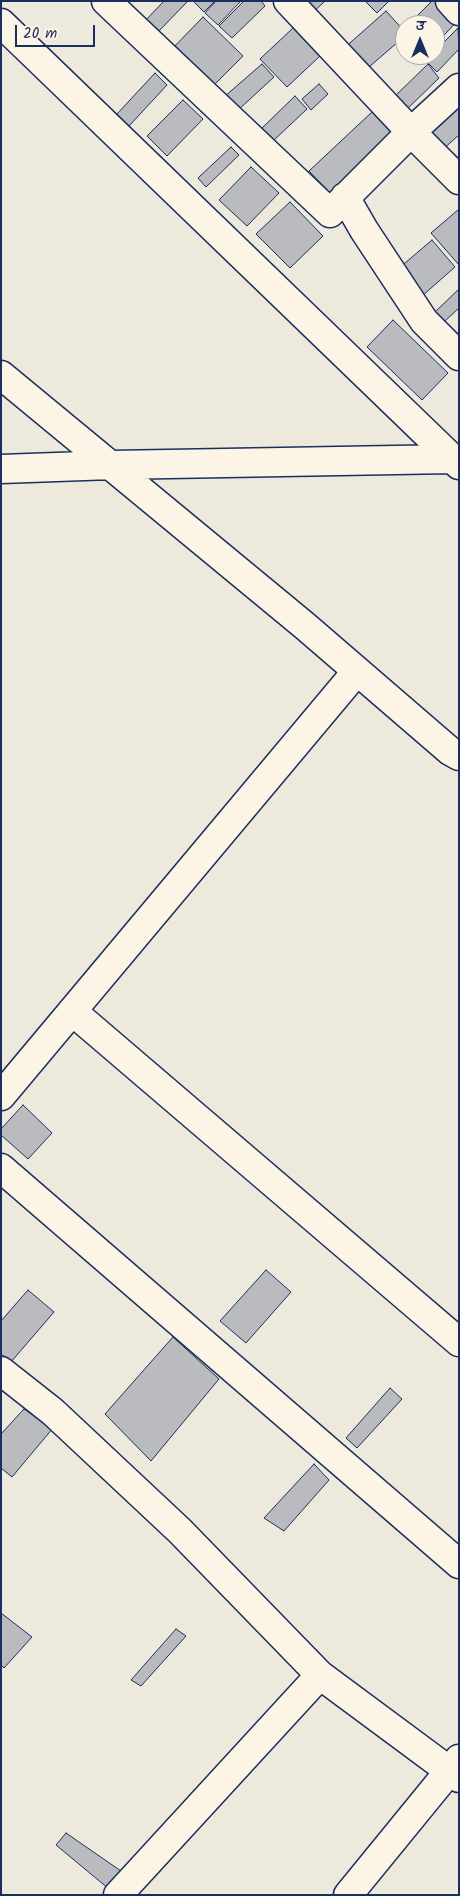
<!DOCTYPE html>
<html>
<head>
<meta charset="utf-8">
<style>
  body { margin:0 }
  #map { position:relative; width:460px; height:1896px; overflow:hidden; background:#eee9dd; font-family:Kalam,"Playpen Sans Deva",sans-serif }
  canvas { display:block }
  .frame { position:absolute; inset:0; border:2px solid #1b2f5e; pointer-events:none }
  .north { position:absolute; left:395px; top:15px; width:50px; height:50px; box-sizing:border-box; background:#fcf5e5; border:1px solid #a2a6af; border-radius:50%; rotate:0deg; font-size:14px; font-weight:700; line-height:20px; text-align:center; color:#1b2f5e }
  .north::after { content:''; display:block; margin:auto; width:18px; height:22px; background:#1b2f5e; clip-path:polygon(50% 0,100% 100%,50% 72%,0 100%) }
  .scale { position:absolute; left:15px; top:25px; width:80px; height:22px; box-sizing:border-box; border:2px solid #1b2f5e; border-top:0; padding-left:6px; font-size:15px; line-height:18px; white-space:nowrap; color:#1b2f5e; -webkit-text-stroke:4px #fcf5e5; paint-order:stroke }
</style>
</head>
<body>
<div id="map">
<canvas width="460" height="1896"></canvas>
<div class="frame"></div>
<div class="north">उ</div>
<div class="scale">20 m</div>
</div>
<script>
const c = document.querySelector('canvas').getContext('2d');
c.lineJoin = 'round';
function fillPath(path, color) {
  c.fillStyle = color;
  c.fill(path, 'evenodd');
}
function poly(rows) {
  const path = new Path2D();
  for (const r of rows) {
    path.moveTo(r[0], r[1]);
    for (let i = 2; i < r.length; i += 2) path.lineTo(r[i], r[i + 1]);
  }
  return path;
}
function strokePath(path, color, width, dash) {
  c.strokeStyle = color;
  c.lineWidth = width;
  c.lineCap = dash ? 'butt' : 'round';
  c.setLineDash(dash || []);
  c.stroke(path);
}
const building = poly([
  [164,1,188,1,155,35,143,23,164,1],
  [193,1,215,1,204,12,193,1],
  [216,1,241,1,218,25,205,13,216,1],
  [244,1,261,1,265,6,232,38,219,26,244,1],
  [295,1,325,1,309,16,295,1],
  [365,1,389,1,377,13,365,1],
  [432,1,445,1,459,19,435,45,435,25,408,25,432,1],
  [386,11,405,32,405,36,362,73,342,50,386,11],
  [203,17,243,56,209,90,170,51,203,17],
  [293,28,320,56,287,87,260,59,293,28],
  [458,28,459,49,437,72,426,61,431,55,435,55,435,51,458,28],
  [262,64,274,77,237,111,224,97,262,64],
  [428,64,439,78,403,113,390,101,428,64],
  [155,73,167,85,129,126,117,114,155,73],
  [319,84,328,94,311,110,302,99,319,84],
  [295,96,307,109,273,141,261,129,295,96],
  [183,100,203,119,167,156,147,136,183,100],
  [459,107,459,135,441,151,427,135,459,107],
  [372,112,394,135,332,195,309,171,372,112],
  [231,147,239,155,206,187,198,178,231,147],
  [251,167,279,193,247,226,219,200,251,167],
  [290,202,323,236,290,268,256,234,290,202],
  [459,209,459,265,431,233,459,209],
  [432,240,455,267,422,296,398,269,432,240],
  [459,289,459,308,445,321,435,312,459,289],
  [393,320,448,373,422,400,367,347,393,320],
  [23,1105,52,1133,28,1159,1,1135,1,1129,23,1105],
  [266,1270,291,1292,246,1343,220,1321,266,1270],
  [28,1290,54,1312,11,1362,1,1354,1,1321,28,1290],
  [173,1337,219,1379,151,1461,105,1414,173,1337],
  [390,1388,402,1399,357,1448,346,1438,390,1388],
  [24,1409,53,1428,12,1477,1,1468,1,1434,24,1409],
  [314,1464,329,1480,284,1531,264,1518,314,1464],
  [1,1613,32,1637,4,1668,1,1665,1,1613],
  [176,1629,186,1636,141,1686,131,1680,176,1629],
  [66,1833,121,1871,109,1889,56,1845,66,1833]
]);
fillPath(building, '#babbbe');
strokePath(building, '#1b2f5e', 1);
const minor = poly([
  [106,1,330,213,411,132,459,88],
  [288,1,411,132,459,180],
  [450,1,459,11],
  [1,23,459,465],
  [345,197,364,230,424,321,459,356],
  [1,375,305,626,450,751,459,756],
  [1,469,112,465,452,459],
  [72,1011,459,1342],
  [1,1096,357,671],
  [1,1168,459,1564],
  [1,1371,53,1412,180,1531,320,1675,459,1778],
  [118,1895,320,1675],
  [348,1895,459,1759]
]);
strokePath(minor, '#1b2f5e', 31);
strokePath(minor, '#fcf5e5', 28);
</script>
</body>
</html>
